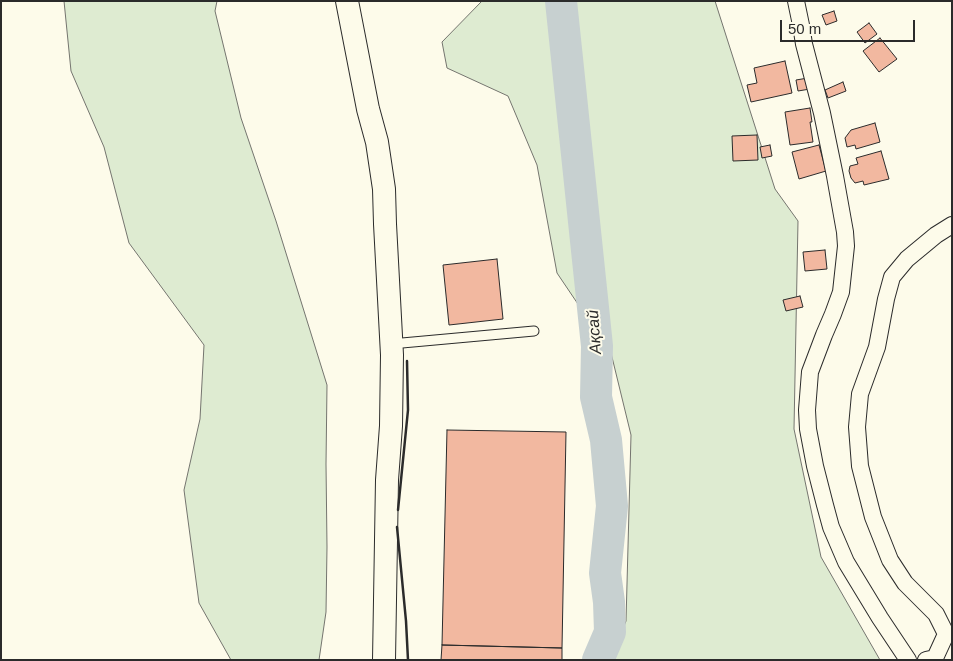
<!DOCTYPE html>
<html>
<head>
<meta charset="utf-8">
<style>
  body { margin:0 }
  #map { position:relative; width:953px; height:661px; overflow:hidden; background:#fdfbea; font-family:Arial,sans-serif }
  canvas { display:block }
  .frame { position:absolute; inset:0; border:2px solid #2b2b2b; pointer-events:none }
  .scale { position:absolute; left:780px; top:20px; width:135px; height:22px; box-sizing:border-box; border:2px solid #2b2b2b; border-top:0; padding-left:6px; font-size:15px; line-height:18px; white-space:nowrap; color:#2b2b2b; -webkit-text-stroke:4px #fdfbea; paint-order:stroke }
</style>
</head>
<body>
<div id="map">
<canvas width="953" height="661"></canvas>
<div class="frame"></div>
<div class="scale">50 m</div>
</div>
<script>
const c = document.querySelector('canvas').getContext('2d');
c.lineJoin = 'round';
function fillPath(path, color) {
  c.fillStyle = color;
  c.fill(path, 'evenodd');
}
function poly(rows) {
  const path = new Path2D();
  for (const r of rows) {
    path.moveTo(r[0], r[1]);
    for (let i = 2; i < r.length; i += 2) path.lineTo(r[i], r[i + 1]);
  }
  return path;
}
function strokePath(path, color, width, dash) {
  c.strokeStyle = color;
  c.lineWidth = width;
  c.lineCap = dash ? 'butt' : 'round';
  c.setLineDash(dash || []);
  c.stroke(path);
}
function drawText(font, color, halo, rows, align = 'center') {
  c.font = font + ' Arial,sans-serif';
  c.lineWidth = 4;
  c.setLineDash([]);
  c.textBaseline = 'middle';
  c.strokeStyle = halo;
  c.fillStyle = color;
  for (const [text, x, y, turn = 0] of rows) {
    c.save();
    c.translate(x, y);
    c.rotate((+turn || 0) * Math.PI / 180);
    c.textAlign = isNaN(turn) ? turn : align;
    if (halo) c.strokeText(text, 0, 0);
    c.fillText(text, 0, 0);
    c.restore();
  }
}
const green = poly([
  [64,1,217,1,215,11,241,118,276,221,327,385,326,464,327,547,326,612,319,660,231,660,199,603,184,490,200,419,204,345,129,243,104,147,71,71,64,1],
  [482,1,715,1,775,189,798,221,794,429,821,557,880,660,611,660,626,621,631,435,611,353,557,273,537,165,508,96,447,68,442,42,482,1]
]);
fillPath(green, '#deebd1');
strokePath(green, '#74746e', 1);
strokePath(poly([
  [561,1,597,346,596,397,606,440,612,506,605,573,609,602,610,632,598,660]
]), '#c7d0d0', 32);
const building = poly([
  [834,11,837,21,826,25,822,15,834,11],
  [869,23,877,34,865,43,857,32,869,23],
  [880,38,897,59,879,72,863,51,880,38],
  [785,61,792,93,751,102,747,85,757,83,754,68,785,61],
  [808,78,810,89,798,91,796,80,808,78],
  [843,82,846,91,828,98,825,90,843,82],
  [810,108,812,122,810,122,813,142,790,145,785,112,810,108],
  [875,123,880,142,856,149,855,145,847,147,845,138,851,130,875,123],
  [757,135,758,160,733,161,732,136,757,135],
  [770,145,772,156,762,158,760,147,770,145],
  [819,145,826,171,799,179,792,152,819,145],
  [881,151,889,179,864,185,863,181,855,183,851,178,849,171,850,166,858,164,856,158,881,151],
  [825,250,827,269,805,271,803,252,825,250],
  [497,259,503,319,449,325,443,265,497,259],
  [800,296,803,307,786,311,783,300,800,296],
  [447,430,566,432,562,648,442,645,447,430],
  [442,645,562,648,562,660,441,660,442,645]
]);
fillPath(building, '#f2b8a0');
strokePath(building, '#2b2b2b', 1);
const lane = poly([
  [391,344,534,331]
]);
const street = poly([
  [796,1,801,25,804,44,822,113,835,176,845,232,846,246,841,292,833,314,824,335,810,372,807,410,808,429,815,466,825,505,831,527,846,562,880,618,908,660],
  [926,660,935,658,946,634,936,614,905,583,890,560,873,517,860,466,857,427,860,394,877,347,886,299,892,277,907,259,936,235,952,225]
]);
const secondary = poly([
  [347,1,368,109,377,142,384,189,385,224,392,355,391,426,387,480,384,660]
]);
strokePath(lane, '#2b2b2b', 11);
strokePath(street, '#2b2b2b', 18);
strokePath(secondary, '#2b2b2b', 24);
strokePath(lane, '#fdfbea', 9);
strokePath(street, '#fdfbea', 16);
strokePath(secondary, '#fdfbea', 22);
strokePath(poly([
  [398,510,408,410,407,361],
  [397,527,406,621,408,660]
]), '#2b2b2b', 2.5);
drawText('italic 16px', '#2b2b2b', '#fdfbea', [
  ["Ақсай",595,332,-94]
]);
</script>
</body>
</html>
